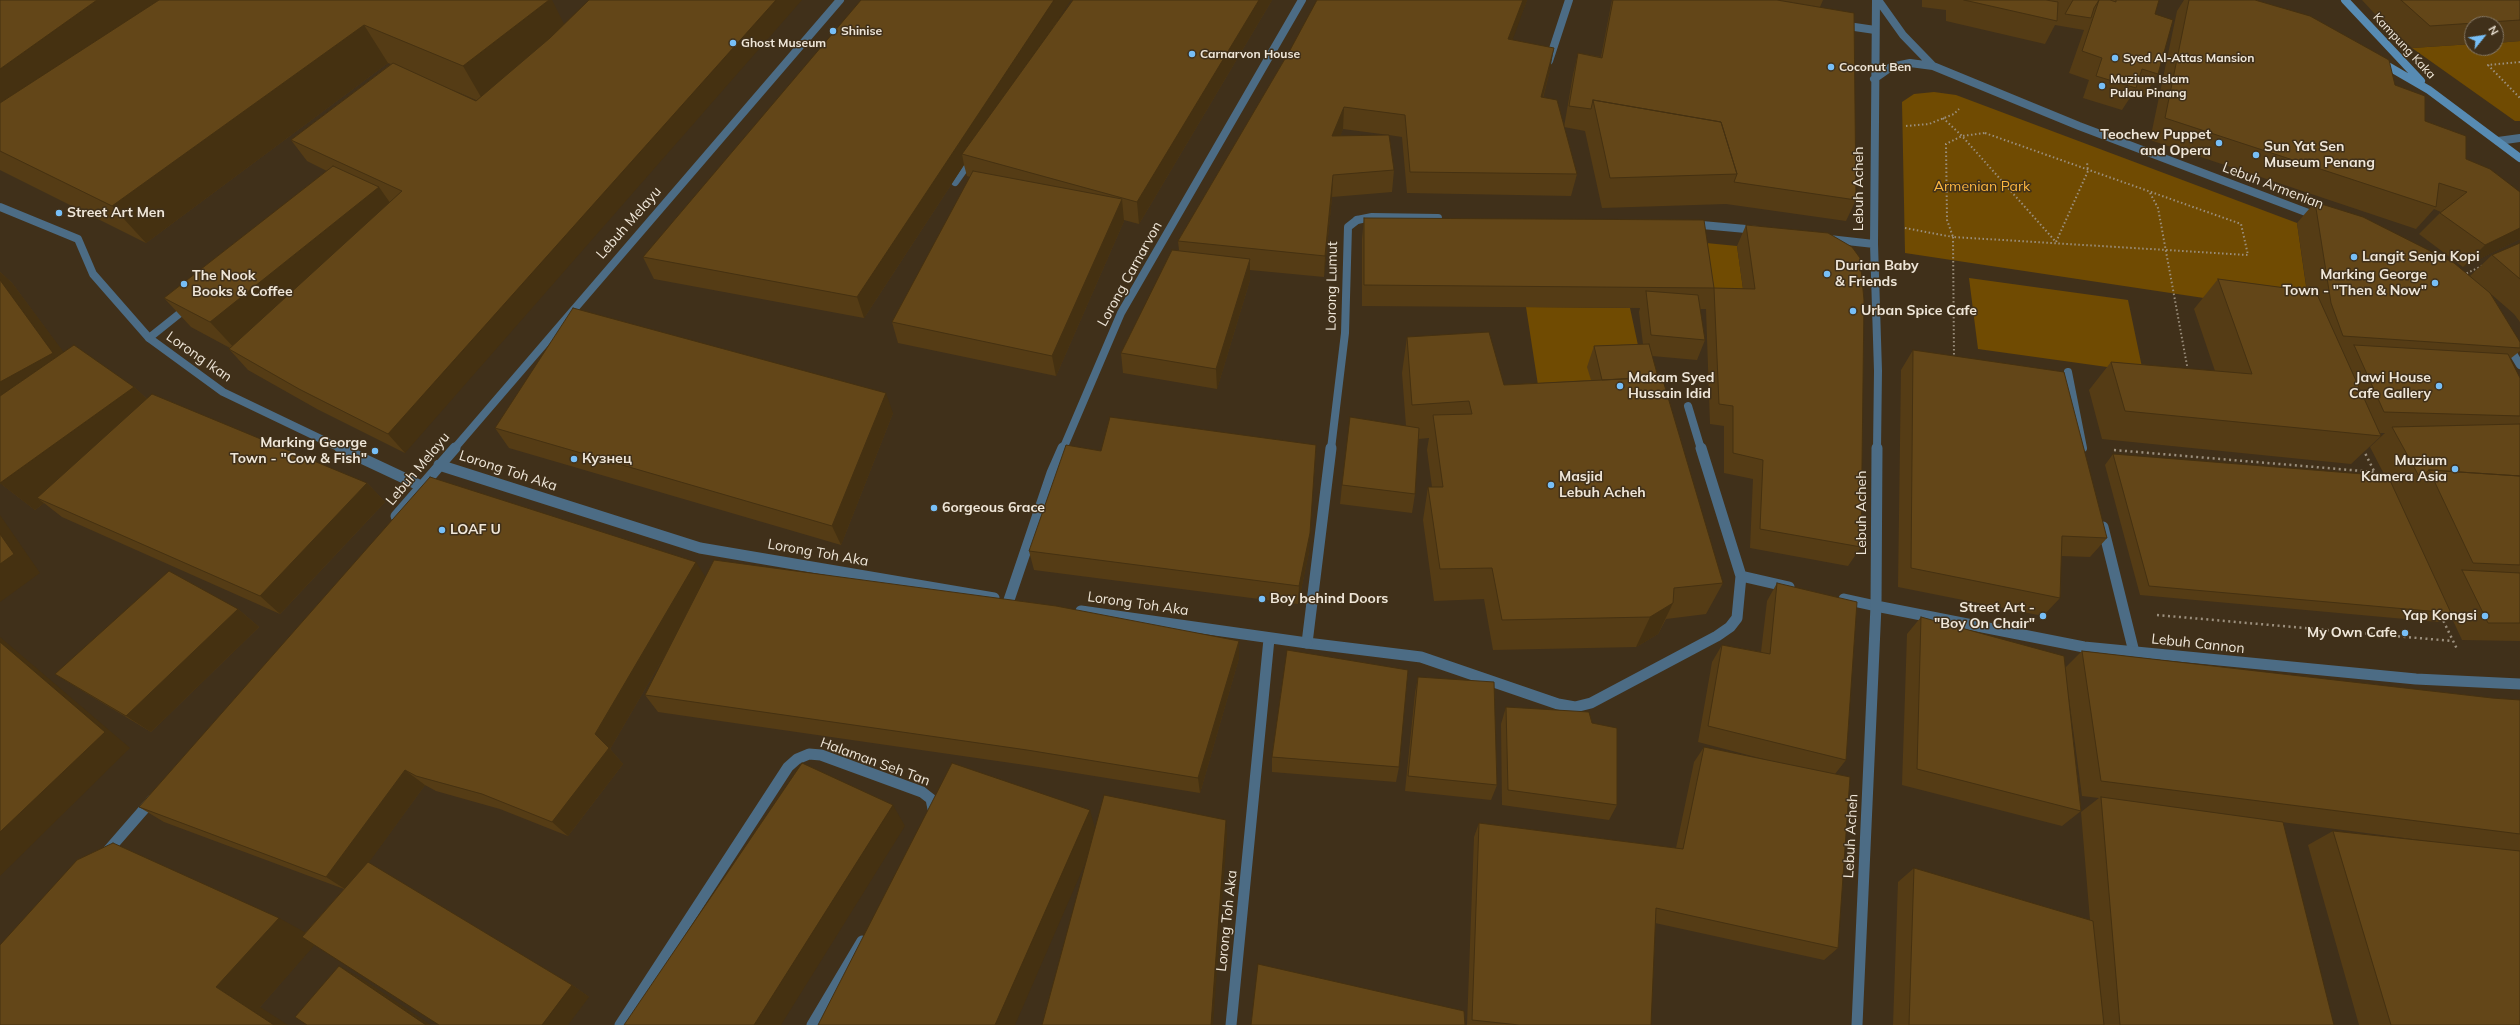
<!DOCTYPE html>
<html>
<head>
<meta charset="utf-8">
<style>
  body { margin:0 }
  #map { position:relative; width:2520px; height:1025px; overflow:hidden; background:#40301a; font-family:Mulish,sans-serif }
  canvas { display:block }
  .north { position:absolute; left:2464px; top:16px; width:40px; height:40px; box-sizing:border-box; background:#40301a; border:1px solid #867966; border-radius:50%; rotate:60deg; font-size:11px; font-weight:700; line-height:16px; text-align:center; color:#efe6d8 }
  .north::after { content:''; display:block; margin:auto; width:14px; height:18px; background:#77bff7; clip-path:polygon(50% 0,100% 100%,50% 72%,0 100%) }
</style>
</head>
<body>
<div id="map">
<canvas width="2520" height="1025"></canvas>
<div class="north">N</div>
</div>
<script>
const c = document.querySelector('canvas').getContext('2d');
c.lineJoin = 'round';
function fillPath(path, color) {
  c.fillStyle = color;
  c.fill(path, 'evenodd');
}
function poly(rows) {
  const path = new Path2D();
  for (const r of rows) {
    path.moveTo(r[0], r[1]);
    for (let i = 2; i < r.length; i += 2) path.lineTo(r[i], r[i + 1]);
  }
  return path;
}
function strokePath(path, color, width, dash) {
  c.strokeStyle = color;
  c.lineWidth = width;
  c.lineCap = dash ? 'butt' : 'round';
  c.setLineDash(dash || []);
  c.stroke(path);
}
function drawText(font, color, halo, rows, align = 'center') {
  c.font = font + ' Mulish,sans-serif';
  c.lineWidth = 3;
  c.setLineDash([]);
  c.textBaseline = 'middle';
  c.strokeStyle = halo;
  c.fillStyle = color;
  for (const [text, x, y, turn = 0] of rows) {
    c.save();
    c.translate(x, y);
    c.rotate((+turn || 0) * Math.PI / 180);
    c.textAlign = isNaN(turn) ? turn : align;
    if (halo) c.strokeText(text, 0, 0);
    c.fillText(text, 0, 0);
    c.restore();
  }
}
fillPath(poly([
  [2520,41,2520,121,2515,121,2412,48,2472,44,2472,48,2496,48,2496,43],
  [1934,92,1956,95,2297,223,2310,314,1905,253,1902,102,1914,94],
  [1696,242,1737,246,1746,310,1706,309],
  [1969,278,2128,300,2143,372,1978,349],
  [1526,307,1630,308,1642,364,1597,409,1542,411]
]), '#704b02');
strokePath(poly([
  [2520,62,2488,65,2520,98],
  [1943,118,1962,136,2056,242,2088,171,2087,162],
  [1906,126,1929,124,1954,114,1959,109],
  [1985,133,2241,224,2248,255,1953,237,1947,220,1946,144,1962,136,1985,133],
  [2150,193,2158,208,2188,371],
  [1905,228,1953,237],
  [1953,237,1954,358],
  [2463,275,2484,265]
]), '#9b8f7d', 2, [1.5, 2.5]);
strokePath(poly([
  [2363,449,2377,477],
  [2114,450,2374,472],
  [2157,615,2452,641],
  [2441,616,2457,649]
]), '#9b8f7d', 2.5, [2, 3.5]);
strokePath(poly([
  [1841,25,1875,30],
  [1549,61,1569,0],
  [2498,141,2520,138],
  [955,182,972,158],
  [149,338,189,306],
  [2068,372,2083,448],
  [1688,406,1701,449],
  [1331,449,1345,333,1348,227,1357,220]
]), '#4c6c85', 8);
strokePath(poly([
  [1331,448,1307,643,1421,657,1558,704,1575,707,1591,703,1717,636,1730,627,1737,618,1741,576,1701,448],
  [2103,527,2134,652],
  [1741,576,1789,587],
  [1844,599,1876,606]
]), '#4c6c85', 11);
strokePath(poly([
  [1876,0,1874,244,1878,371,1877,449],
  [1878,0,1903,35,1933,66],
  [1874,79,1891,67,1910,63,1933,66,2079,126,2319,217],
  [0,207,78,239,93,274,149,338,223,392,342,449],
  [1357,220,1372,217,1438,218],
  [1691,224,1757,230],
  [1829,239,1874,244],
  [2508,345,2520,365],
  [454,449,840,0],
  [1063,449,1121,313,1302,0]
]), '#4c6c85', 8);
strokePath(poly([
  [340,448,421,486],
  [439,465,700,548,994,598],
  [396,516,455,448],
  [1009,600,1052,473,1063,448],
  [1876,606,2084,647,2416,679,2520,684],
  [1081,611,1307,643],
  [105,854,152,800],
  [620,1025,788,767,797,759,809,754,821,755,922,792,931,799,934,814],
  [812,1025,862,941],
  [1231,1025,1269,639],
  [1857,1025,1876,606,1877,448]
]), '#4c6c85', 11);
strokePath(poly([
  [2345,0,2421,81],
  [2379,61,2429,90,2520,158]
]), '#578bb3', 8);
fillPath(poly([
  [0,0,552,0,405,453,317,409,248,370,229,349,230,348,191,327,164,298,327,171,307,161,291,140,391,64,388,63,146,243,0,170],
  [451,89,476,100,476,101],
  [1272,0,1139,224,1124,220,1124,221,1056,376,898,343,892,322,970,177,967,176,964,165,864,318,654,279,643,257,1058,21],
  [1317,0,1527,0,1512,39,1550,70,1543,98,1577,174,1571,196,1407,193,1402,137,1389,135,1394,170,1392,192,1332,197,1324,277,1250,270,1250,280,1217,389,1123,373,1121,353,1179,250,1178,241,1289,52],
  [1343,129,1389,135,1340,136],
  [1612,0,1823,0,1820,7,1856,200,1846,221,1726,204,1602,208,1585,131,1564,127,1573,75,1578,53,1601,57],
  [1922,0,2159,0,2155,14,2158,74,2144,96,2133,93,2122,110,2083,98,2089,80,2069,73,2084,30,2055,25,2045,44,1946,21,1946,10,1922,7],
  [2184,0,2255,0,2395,85,2425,121,2466,159,2520,239,2463,267,2419,234,2441,212,2434,209,2416,229,2150,140,2177,11],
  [2362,0,2520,0,2520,41,2496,43,2496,24,2472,24,2472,44,2412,48,2374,13],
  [2315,202,2470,276,2492,255,2520,243,2520,322,2514,314,2491,294,2520,342,2520,351,2510,359,2520,378,2520,641,2462,640,2450,614,2438,622,2140,595,2105,465,2113,454,2385,476,2370,447,2385,433,2380,433,2381,436,2351,464,2102,439,2089,390,2111,362,2215,371,2194,309,2218,279,2307,291,2297,223],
  [1364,218,1714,288,1743,289,1737,246,1746,225,1861,547,1848,566,1750,548,1753,479,1724,473,1724,426,1710,424,1706,309,1700,309,1705,340,1697,360,1652,356,1658,377,1723,583,1706,614,1666,619,1658,634,1636,647,1493,650,1484,599,1434,601,1423,520,1428,487,1432,487,1427,450,1429,438,1418,439,1415,494,1412,513,1340,504,1342,485,1406,426,1402,373,1407,337,1504,385,1591,380,1587,367,1594,346,1643,344,1639,312,1640,308,1362,306,1362,239],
  [0,272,12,283,63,352,134,387,147,399,367,483,385,502,280,614,62,517,44,503,35,510,0,483],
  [1913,350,2107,538,2090,557,2061,556,2060,598,2043,616,1898,587,1901,370],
  [893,413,841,545,509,448,495,428],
  [1029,551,1309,552,1298,604,1034,570],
  [705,577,1239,641,1239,658,1200,793,1032,766,658,712,645,695,673,641,610,749,623,764,568,836,500,809,436,791,425,785,368,863,572,985,589,997,314,945,260,1007,0,1025,306,932,344,889,164,822,139,807],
  [1777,583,1846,760,1835,774,1838,948,1824,960,1655,923,1651,1025,1467,1025,1474,837,1479,823,1676,848,1694,762,1704,747,1771,761,1698,742,1712,662,1722,645,1761,652,1767,601],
  [238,609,259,627,151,732,81,690,55,674],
  [1921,617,2065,668,2082,651,2492,698,2520,700,2520,1025,2359,1025,2308,845,2333,831,2435,842,2266,820,2334,1025,1893,1025,1898,882,1914,868,2090,920,2081,812,2099,798,2082,796,2068,691,2081,811,2062,826,1902,785,1907,634],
  [1418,677,1497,785,1491,800,1405,791,1415,693],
  [1506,707,1617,805,1609,820,1502,805,1501,724],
  [1272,757,1399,767,1396,782,1272,772]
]), '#553c15');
fillPath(poly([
  [97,0,179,0,0,132,0,69],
  [549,0,552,0,570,36,485,104,463,66],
  [776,0,802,0,405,453,388,434],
  [1054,0,1071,0,969,156,962,154,964,165,864,318,857,297],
  [1259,0,1272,0,1139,224,1137,202],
  [1523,0,1527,0,1505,61,1508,39],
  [364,25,388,63,146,243,112,206],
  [1554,48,1550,70,1537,119,1541,97],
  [1344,107,1343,129,1331,158,1332,136],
  [1333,175,1332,197,1324,277,1325,256],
  [379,187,400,217,237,351,210,322],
  [1122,199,1124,221,1056,376,1052,356],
  [2520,228,2520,239,2463,267,2485,245],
  [1250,259,1250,280,1217,389,1216,369],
  [0,272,12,283,85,381,0,428],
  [134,387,164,415,37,498,44,503,35,510,0,483],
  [886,393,893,413,841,545,832,526],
  [1316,445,1309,552,1298,604,1299,586],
  [367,483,385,502,280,614,260,596],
  [0,515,40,573,0,602],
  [696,562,708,581,610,749,623,764,568,836,552,822,595,734],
  [1673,603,1658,634,1636,647,1650,617],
  [238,609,259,627,151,732,126,716],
  [0,637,130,748,0,876],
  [1239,641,1239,658,1200,793,1198,778],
  [405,770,425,785,348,891,326,877],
  [893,805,905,826,781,1025,754,1025],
  [1090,810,1097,836,1015,1025,995,1025],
  [1226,820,1227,835,1213,1025,1211,1025],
  [279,918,319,940,260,1007,288,1025,274,1025,216,987],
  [339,966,361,978,431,1025,426,1025],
  [572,985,589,997,568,1025,542,1025]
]), '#453111');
const building = poly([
  [0,0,97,0,0,69,0,0],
  [159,0,549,0,463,66,364,25,112,206,0,151,0,103,159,0],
  [589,0,776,0,388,434,299,389,229,349,402,191,291,140,393,63,476,101,550,38,589,0],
  [861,0,1054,0,857,297,643,257,861,0],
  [1073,0,1259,0,1137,202,962,154,1073,0],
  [1317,0,1523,0,1508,39,1554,48,1541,97,1557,100,1577,174,1410,172,1405,115,1344,107,1332,136,1389,135,1394,170,1333,175,1325,256,1178,241,1289,52,1317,0],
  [1613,0,1777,0,1854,13,1856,200,1734,182,1737,174,1721,122,1593,100,1591,109,1569,106,1578,53,1602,58,1613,0],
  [1964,0,2046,0,2058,2,2057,21,1964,0],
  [2073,0,2099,0,2094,8,2091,18,2065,14,2073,0],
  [2099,0,2110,0,2116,2,2116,0,2159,0,2155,14,2173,20,2158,74,2142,69,2136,88,2096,76,2102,58,2082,51,2099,0],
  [2189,0,2255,0,2310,16,2389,60,2395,85,2425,96,2425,121,2466,136,2466,159,2490,169,2520,192,2520,228,2485,245,2440,213,2467,192,2439,183,2436,207,2165,118,2189,0],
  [2401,0,2520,0,2520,20,2430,26,2401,0],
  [1593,100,1721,122,1737,174,1610,178,1593,100],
  [333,166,379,187,210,322,164,298,333,166],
  [973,171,1122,199,1052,356,892,322,973,171],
  [2315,202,2363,217,2454,263,2490,293,2520,342,2520,348,2343,336,2331,303,2315,202],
  [1364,218,1704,220,1714,288,1755,289,1746,225,1828,233,1852,247,1860,258,1864,300,1861,547,1760,529,1763,460,1733,453,1733,406,1719,404,1714,288,1364,285,1364,218],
  [2520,243,2520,279,2492,255,2520,243],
  [1172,250,1250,259,1216,369,1121,353,1172,250],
  [2218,279,2316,292,2381,436,2125,411,2111,362,2252,374,2218,279],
  [0,280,53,353,0,382,0,280],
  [1646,291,1698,295,1705,340,1651,335,1646,291],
  [573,308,886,393,832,526,495,428,573,308],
  [1489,332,1504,385,1662,377,1723,583,1674,588,1673,603,1650,617,1502,620,1492,568,1440,569,1428,487,1443,487,1433,415,1472,414,1469,401,1412,405,1407,337,1489,332],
  [1649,344,1658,377,1602,380,1594,346,1649,344],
  [74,345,134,387,0,483,0,396,74,345],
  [2354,345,2508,354,2520,378,2520,416,2384,412,2354,345],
  [1913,350,2064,372,2107,538,2062,536,2060,598,1911,568,1913,350],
  [152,394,367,483,260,596,37,498,152,394],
  [1110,417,1316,445,1310,533,1299,586,1029,551,1066,445,1101,451,1110,417],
  [1350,417,1419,428,1415,494,1342,485,1350,417],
  [2520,424,2520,476,2429,470,2420,478,2392,427,2520,424],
  [2113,454,2388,476,2451,613,2149,586,2113,454],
  [2429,470,2520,476,2520,565,2473,563,2429,470],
  [430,477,696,562,595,734,609,748,552,822,482,794,416,776,405,770,326,877,139,807,430,477],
  [0,534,14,554,0,564,0,534],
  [714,560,1056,606,1239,641,1198,778,1027,750,645,695,714,560],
  [2462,570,2520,573,2520,623,2488,623,2462,570],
  [169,571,238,609,126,716,55,674,169,571],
  [1777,583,1857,602,1846,760,1708,726,1722,645,1770,654,1777,583],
  [1921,617,2064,656,2081,811,1917,769,1921,617],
  [0,642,105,732,0,832,0,642],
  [1287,650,1408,670,1399,767,1272,757,1287,650],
  [2082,651,2492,698,2520,700,2520,834,2101,781,2082,651],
  [1418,677,1494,682,1497,785,1408,776,1418,677],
  [1506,707,1589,712,1592,723,1617,728,1617,805,1508,790,1506,707],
  [1704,747,1850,777,1838,948,1656,908,1651,1025,1519,1025,1472,1020,1479,823,1683,849,1704,747],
  [802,763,893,805,754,1025,624,1025,802,763],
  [952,763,1090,810,995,1025,818,1025,952,763],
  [1104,795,1226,820,1211,1025,1042,1025,1104,795],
  [2101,797,2283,822,2334,1025,2120,1025,2101,797],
  [2333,831,2520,851,2520,1025,2391,1025,2333,831],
  [113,843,279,918,216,987,274,1025,0,1025,0,945,77,860,113,843],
  [368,862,572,985,542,1025,439,1025,302,937,368,862],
  [1914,868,2093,921,2104,1025,1909,1025,1914,868],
  [1258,964,1464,1011,1465,1025,1251,1025,1258,964],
  [339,966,426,1025,307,1025,295,1017,339,966]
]);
fillPath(building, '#634618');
strokePath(building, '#453111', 1);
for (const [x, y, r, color] of [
  [833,31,4,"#77bff7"],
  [733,43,4,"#77bff7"],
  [1192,54,4,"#77bff7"],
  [2115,58,4,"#77bff7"],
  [1831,67,4,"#77bff7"],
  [2102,86,4,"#77bff7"],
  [2219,143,4,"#77bff7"],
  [2256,155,4,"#77bff7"],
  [59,213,4,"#77bff7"],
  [2354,257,4,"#77bff7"],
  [1827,274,4,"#77bff7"],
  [2435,283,4,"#77bff7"],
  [184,284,4,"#77bff7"],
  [1853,311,4,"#77bff7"],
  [1620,386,4,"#77bff7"],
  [2439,386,4,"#77bff7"],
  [375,451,4,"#77bff7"],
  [574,459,4,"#77bff7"],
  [2455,469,4,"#77bff7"],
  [1551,485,4,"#77bff7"],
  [934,508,4,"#77bff7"],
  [442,530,4,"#77bff7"],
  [1262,599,4,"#77bff7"],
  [2043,616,4,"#77bff7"],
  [2485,616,4,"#77bff7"],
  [2405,633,4,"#77bff7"]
]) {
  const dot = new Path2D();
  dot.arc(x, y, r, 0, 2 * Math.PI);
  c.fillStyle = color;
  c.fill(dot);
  strokePath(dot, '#40301a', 1.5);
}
drawText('bold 12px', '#efe6d8', '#40301a', [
  ["Shinise",841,31],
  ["Ghost Museum",741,43],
  ["Carnarvon House",1200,54],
  ["Syed Al-Attas Mansion",2123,58],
  ["Coconut Ben",1839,67],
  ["Muzium Islam",2110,79],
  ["Pulau Pinang",2110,93]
], 'left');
drawText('12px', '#efe6d8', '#40301a', [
  ["Kampung Kaka",2404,46,47]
]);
drawText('bold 14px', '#efe6d8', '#40301a', [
  ["Teochew Puppet",2211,135,"right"],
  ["and Opera",2211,151,"right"],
  ["Sun Yat Sen",2264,147],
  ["Museum Penang",2264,163],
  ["Street Art Men",67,213],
  ["Langit Senja Kopi",2362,257],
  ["Durian Baby",1835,266],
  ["& Friends",1835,282],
  ["Marking George",2427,275,"right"],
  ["Town - \"Then & Now\"",2427,291,"right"],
  ["The Nook",192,276],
  ["Books & Coffee",192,292],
  ["Urban Spice Cafe",1861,311],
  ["Makam Syed",1628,378],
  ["Hussain Idid",1628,394],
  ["Jawi House",2431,378,"right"],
  ["Cafe Gallery",2431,394,"right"],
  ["Marking George",367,443,"right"],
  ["Town - \"Cow & Fish\"",367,459,"right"],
  ["Кузнец",582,459],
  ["Muzium",2447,461,"right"],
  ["Kamera Asia",2447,477,"right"],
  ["Masjid",1559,477],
  ["Lebuh Acheh",1559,493],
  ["6orgeous 6race",942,508],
  ["LOAF U",450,530],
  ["Boy behind Doors",1270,599],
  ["Street Art -",2035,608,"right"],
  ["\"Boy On Chair\"",2035,624,"right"],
  ["Yap Kongsi",2477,616,"right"],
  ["My Own Cafe",2397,633,"right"]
], 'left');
drawText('14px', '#efe6d8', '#40301a', [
  ["Lebuh Armenian",2273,186,21],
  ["Lebuh Acheh",1859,189,-90],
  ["Lebuh Melayu",629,223,-49],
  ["Lorong Carnarvon",1130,274,-61],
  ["Lorong Lumut",1332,286,-89],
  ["Lorong Ikan",199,357,35],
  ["Lebuh Melayu",418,469,-50],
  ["Lorong Toh Aka",508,471,18],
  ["Lebuh Acheh",1862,513,-90],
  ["Lorong Toh Aka",818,553,10],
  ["Lorong Toh Aka",1138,604,8],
  ["Lebuh Cannon",2198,644,6],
  ["Halaman Seh Tan",875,762,20],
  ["Lebuh Acheh",1851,836,-87],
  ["Lorong Toh Aka",1227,921,-84]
]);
drawText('14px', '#fdb740', '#40301a', [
  ["Armenian Park",1982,187]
]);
</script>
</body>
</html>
